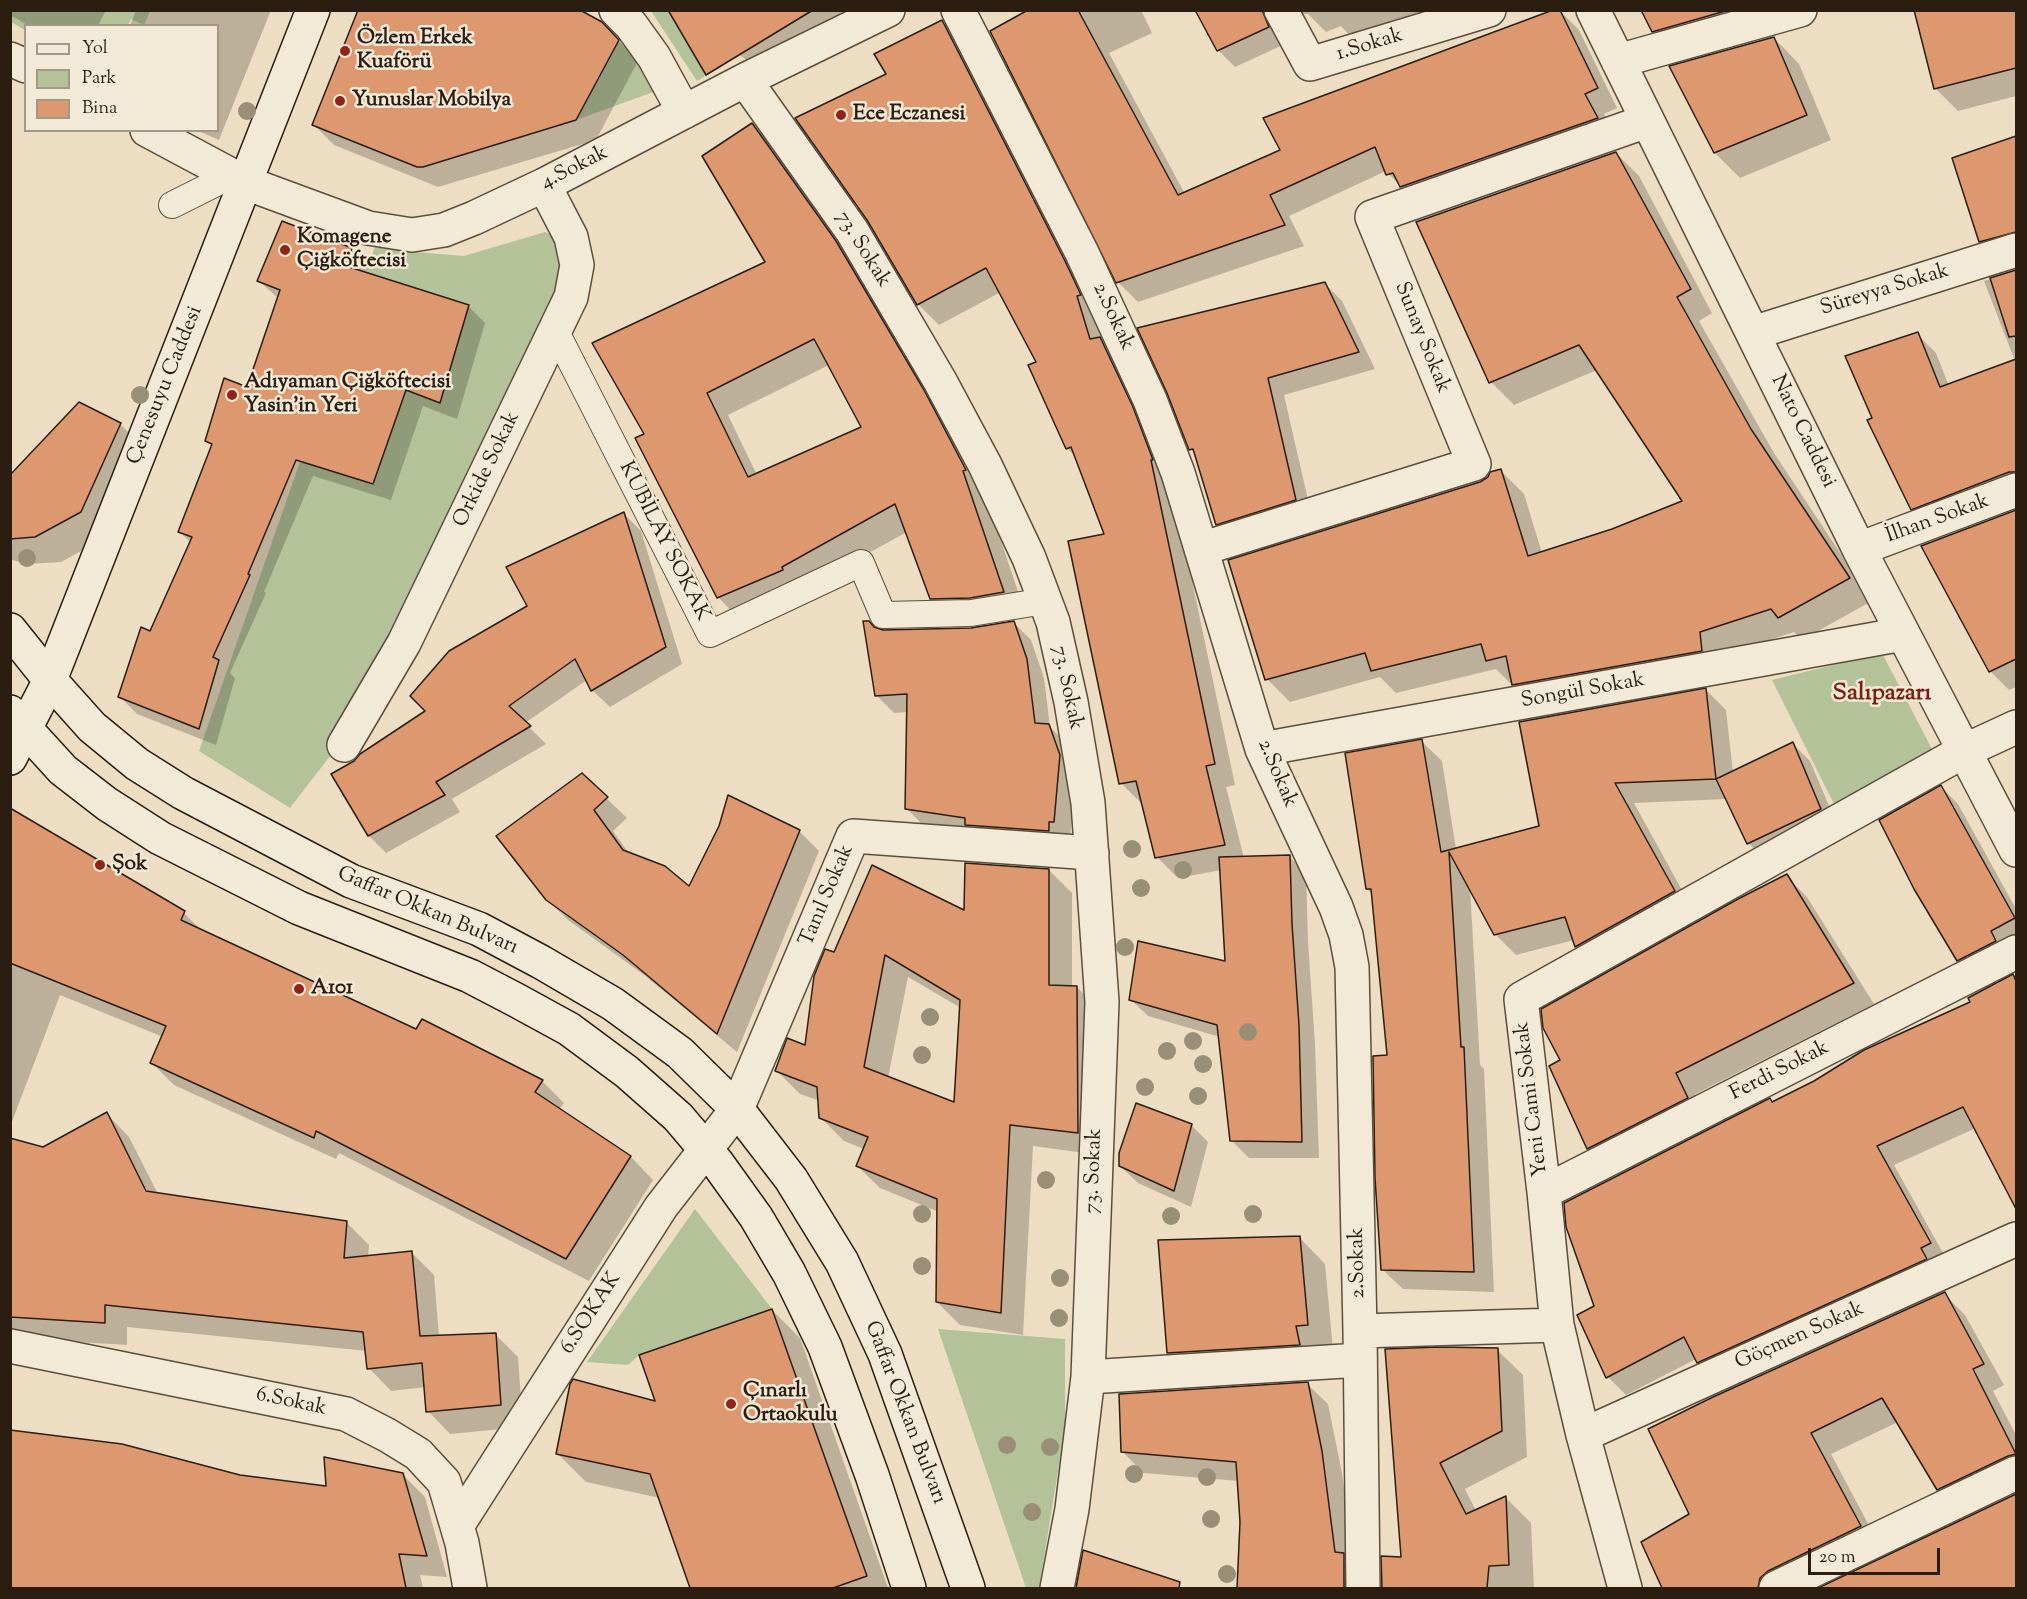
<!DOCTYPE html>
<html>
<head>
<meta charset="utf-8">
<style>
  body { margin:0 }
  #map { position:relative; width:2027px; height:1599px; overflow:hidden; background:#edddc2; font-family:"Sorts Mill Goudy",serif }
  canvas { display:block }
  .frame { position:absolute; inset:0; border:12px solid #2b1e11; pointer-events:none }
  .legend { position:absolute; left:24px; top:24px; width:195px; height:108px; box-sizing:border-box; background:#f3e9d7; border:2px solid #a39888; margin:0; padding:8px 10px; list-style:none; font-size:18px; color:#2b1e11 }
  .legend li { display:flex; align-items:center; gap:12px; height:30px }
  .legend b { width:30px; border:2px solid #a39888 }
  .scale { position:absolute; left:1808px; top:1548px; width:132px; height:27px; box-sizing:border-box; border:3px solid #2b1e11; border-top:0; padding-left:8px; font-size:18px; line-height:21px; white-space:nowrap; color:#2b1e11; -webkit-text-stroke:4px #f3e9d7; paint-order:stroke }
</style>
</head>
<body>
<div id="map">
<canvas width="2027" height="1599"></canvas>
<div class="frame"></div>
<ul class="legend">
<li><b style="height:8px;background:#f3e9d7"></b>Yol</li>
<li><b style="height:16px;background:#b3c298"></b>Park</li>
<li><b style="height:16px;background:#dd986f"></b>Bina</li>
</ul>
<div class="scale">20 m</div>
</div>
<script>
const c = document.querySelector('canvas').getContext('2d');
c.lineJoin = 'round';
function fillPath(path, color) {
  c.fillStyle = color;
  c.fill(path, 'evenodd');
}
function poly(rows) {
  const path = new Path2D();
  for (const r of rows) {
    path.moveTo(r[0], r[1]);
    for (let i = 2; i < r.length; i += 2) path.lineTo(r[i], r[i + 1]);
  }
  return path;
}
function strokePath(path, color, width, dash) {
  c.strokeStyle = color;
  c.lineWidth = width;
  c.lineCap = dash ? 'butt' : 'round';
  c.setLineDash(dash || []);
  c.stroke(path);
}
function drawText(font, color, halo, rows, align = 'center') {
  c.font = font + ' "Sorts Mill Goudy",serif';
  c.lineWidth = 5;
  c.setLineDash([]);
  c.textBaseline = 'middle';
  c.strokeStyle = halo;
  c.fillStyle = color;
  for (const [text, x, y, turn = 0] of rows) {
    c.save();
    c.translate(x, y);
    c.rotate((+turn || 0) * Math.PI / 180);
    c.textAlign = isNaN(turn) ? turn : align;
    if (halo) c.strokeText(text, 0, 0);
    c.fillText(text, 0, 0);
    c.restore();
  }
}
fillPath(poly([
  [10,11,11,10,150,11,144,25,131,19,128,25,26,26,25,30,11,22],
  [651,11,813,10,813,11,697,81],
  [622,33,656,91,576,120],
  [545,232,554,236,571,272,340,743,290,808,199,751,376,244,415,252,464,256],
  [1882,653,1934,753,1835,806,1772,680],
  [695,1209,772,1309,639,1355,628,1365,587,1362],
  [938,1329,1065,1339,1065,1428,1039,1588,1026,1588]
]), '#b3c298');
fillPath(poly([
  [10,10,106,10,98,26,29,26,10,15],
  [136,10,271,10,219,140,196,130,218,130,218,26,130,26],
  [679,10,867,10,764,73],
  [1031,10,1141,10,1152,33,1109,53,1185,194,1282,150,1559,10,1579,30,1617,108,1604,114,1617,138,1408,194,1386,171,1289,216,1304,246,1138,302,1118,282],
  [1197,10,1280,10,1285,44,1235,67,1218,50],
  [1296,10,1454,10,1366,53,1341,26,1326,32,1308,14,1299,14],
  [1644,10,1798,10,1676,54,1653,31],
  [1916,10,2016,10,2016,96,1958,111,1935,88],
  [942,22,963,43,1097,317,1105,344,1121,360,1171,481,1235,785,1226,787,1244,858,1289,856,1306,874,1308,942,1315,1044,1319,1158,1249,1158,1232,1141,1220,1037,1148,1016,1130,999,1226,963,1221,870,1178,878,1157,857,1142,804,1121,783,1106,535,1077,458,1067,448,1038,362,1001,292,939,325,918,304,888,75],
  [601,23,638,61,596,140,438,187,334,145,314,125],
  [1774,38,1799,64,1831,140,1740,178,1715,153],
  [752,125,775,147,858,265,985,494,1026,615,954,621,931,598,907,532,803,589,740,620,718,597,646,435,768,263],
  [829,365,863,428,757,475,728,415],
  [2016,137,2016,255,1999,260,1980,241,1954,159],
  [1616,153,1639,176,1712,313,1699,321,1774,453,1872,601,1802,640,1794,632,1723,655,1536,707,1513,682,1510,683,1496,669,1396,693,1380,677,1290,702,1267,679,1480,483,1501,471,1524,494,1542,553,1613,530,1684,502,1597,370,1514,405,1491,382,1418,222],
  [351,249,368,267,366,274,468,306,485,323,457,419,423,406,391,500,313,476,264,592,266,593,230,673,235,678,216,745,137,714,120,697,191,543,180,532,213,447,207,441,248,389,279,299,259,281],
  [2016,271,2016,495,1931,528,1912,509,1874,419,1917,334,1936,353,1949,386,2015,361,1984,281],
  [1325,284,1342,301,1375,369,1284,395,1312,517,1235,541,1218,524,1196,455,1191,449],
  [120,424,146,450,107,537,61,562,28,564,12,560,10,477],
  [2016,511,2016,687,2009,690,1990,671,1924,546],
  [624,514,641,531,682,664,610,707,592,690,587,680,525,723,546,744,452,799,460,812,386,853,369,836,355,762,427,711],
  [1014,623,1031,640,1044,678,1050,727,1066,743,1076,773,1070,839,924,826,906,808,908,712,894,713,877,696,875,629,883,632,972,629],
  [1706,690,1726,710,1733,772,1793,744,1810,761,1838,827,1766,860,1748,843,1727,799,1634,803,1694,912,1597,967,1577,946,1574,940,1516,955,1495,934,1470,887,1480,1065,1484,1069,1494,1292,1403,1289,1382,1269,1389,1056,1373,895,1367,889,1421,741,1442,761,1456,849,1541,827],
  [582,775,627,818,613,831,630,855,689,888,799,831,819,851,737,1052,644,975,568,920,547,899],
  [1941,787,1958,804,2016,909,2016,943,1976,977,1958,960],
  [19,812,33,823,184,913,202,931,417,1030,542,1081,564,1103,559,1110,631,1157,653,1180,589,1281,339,1153,336,1159,174,1085,151,1062,163,1037,60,995,10,1127,10,823],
  [1049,870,1072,893,1072,987,1077,987,1099,1010,1100,1155,1033,1146,1023,1335,960,1325,937,1302,939,1212,880,1188,857,1166,864,1149,844,1141,821,1118,820,1101,800,1094,777,1071,806,1047,835,954,966,912],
  [908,977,961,1008,956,1104,888,1078],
  [1786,876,1807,897,1874,1004,1695,1094,1707,1119,1609,1169,1588,1148,1562,1060],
  [2013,976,2016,980,2016,1206,1976,1128,1894,1165,1948,1262,1716,1381,1696,1359,1626,1395,1608,1377,1596,1306,1773,1103,1972,1002],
  [107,1114,129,1137,158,1194,346,1222,369,1245,368,1257,412,1253,434,1275,439,1336,495,1334,518,1357,523,1427,450,1434,428,1411,426,1387,391,1391,369,1368,367,1351,127,1327,127,1345,11,1338,10,1139,43,1148],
  [1191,1125,1208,1142,1191,1207,1138,1183,1120,1166],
  [1300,1238,1325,1264,1333,1350,1194,1378,1168,1353],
  [1944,1294,1965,1315,2004,1385,1993,1391,2016,1435,2016,1483,1959,1510,1938,1489,1898,1422,1831,1454,1881,1548,1796,1588,1664,1588,1643,1543,1691,1515],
  [772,1310,800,1338,888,1588,691,1588,660,1498,586,1482,558,1454,657,1403],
  [1387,1350,1497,1350,1523,1375,1527,1457,1465,1489,1476,1511,1505,1497,1531,1523,1534,1588,1383,1588,1383,1563,1410,1576],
  [1307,1384,1328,1404,1342,1473,1354,1565,1364,1588,1238,1588,1242,1522,1239,1481,1143,1473,1123,1452],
  [10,1432,239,1477,328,1488,403,1475,425,1497,447,1577,420,1575,423,1588,322,1588,259,1572,256,1588,10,1588],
  [2016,1495,2016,1588,1822,1588],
  [1085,1552,1147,1572,1163,1588,1078,1588]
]), '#0003');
const building = poly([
  [358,10,580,10,602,22,619,40,576,120,423,167,417,167,312,125,358,10],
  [668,10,813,10,706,75,668,10],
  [1028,10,1078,10,1178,195,1280,150,1263,118,1553,10,1560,10,1598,88,1585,94,1598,118,1400,187,1393,173,1386,175,1375,147,1270,195,1285,225,1116,283,990,31,1028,10],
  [1195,10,1262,10,1269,27,1217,51,1195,10],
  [1641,10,1729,10,1652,32,1641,10],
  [1914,10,2016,10,2016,68,1934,89,1914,10],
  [942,20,1065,261,1081,295,1077,296,1090,339,1100,337,1133,407,1153,460,1151,460,1215,764,1206,766,1225,845,1155,858,1136,781,1119,784,1068,541,1104,534,1071,447,1066,449,1028,365,1036,362,986,268,917,305,867,220,795,118,886,74,874,54,942,20],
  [1774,37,1807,115,1714,153,1669,66,1774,37],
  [752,123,836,241,924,390,966,470,963,471,1004,592,970,598,930,599,895,504,782,567,783,570,717,598,635,438,644,434,592,343,765,262,702,156,752,123],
  [814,339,861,427,748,477,707,393,814,339],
  [2016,136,2016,232,1979,242,1952,158,2016,136],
  [1616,152,1691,289,1677,297,1751,429,1850,578,1778,618,1771,609,1700,632,1702,651,1512,685,1506,656,1486,661,1481,644,1371,671,1365,653,1265,680,1228,560,1480,482,1488,477,1490,472,1501,469,1528,556,1612,529,1682,501,1579,345,1489,383,1416,222,1616,152],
  [282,221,352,248,346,266,469,305,440,403,406,390,373,484,296,460,248,574,250,575,213,657,219,660,199,729,118,697,141,627,150,631,192,537,178,532,212,444,205,441,224,378,247,387,280,290,257,281,282,221],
  [2016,270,2016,336,2009,337,1990,278,2016,270],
  [1325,282,1359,352,1268,378,1296,500,1216,525,1193,449,1189,450,1167,393,1137,328,1325,282],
  [1918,332,1940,387,2016,359,2016,472,2009,472,1911,510,1867,420,1872,418,1845,356,1918,332],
  [79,402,121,423,81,512,35,537,10,539,10,475,79,402],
  [2016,510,2016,659,1989,672,1921,546,2016,510],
  [624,512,666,647,591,691,575,659,509,706,531,726,436,782,445,795,368,836,331,774,354,761,360,754,425,711,410,696,449,651,527,606,506,567,624,512],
  [863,621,869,621,874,627,883,630,971,628,1014,621,1027,659,1035,723,1049,724,1060,755,1054,822,1049,822,1049,831,965,825,965,818,905,809,907,694,875,696,863,621],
  [1706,688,1716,779,1615,783,1675,891,1575,947,1565,917,1494,935,1449,852,1461,1047,1464,1047,1474,1272,1381,1270,1375,1178,1373,1056,1387,1055,1371,889,1366,889,1345,753,1422,739,1441,852,1539,826,1519,722,1706,688],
  [1793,742,1821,809,1747,844,1716,779,1793,742],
  [582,773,608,797,594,810,623,850,665,866,689,886,719,826,728,795,800,830,717,1034,623,955,546,900,496,836,582,773],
  [1941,785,2015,918,1991,931,1996,941,1957,961,1914,889,1879,820,1941,785],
  [10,808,185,911,181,920,416,1029,422,1019,543,1080,535,1092,631,1156,566,1259,316,1131,314,1138,150,1063,166,1026,10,963,10,808],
  [1290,855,1292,924,1299,1025,1302,1142,1230,1141,1217,1025,1129,1000,1138,941,1225,961,1219,857,1290,855],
  [965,863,1049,869,1049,985,1077,986,1078,1133,1010,1125,1001,1313,936,1302,937,1199,856,1166,868,1137,819,1118,817,1087,775,1071,787,1038,805,1045,814,976,825,949,834,952,872,865,964,910,965,863],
  [885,955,960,1000,954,1102,864,1067,885,955],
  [1787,874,1854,983,1676,1073,1688,1098,1587,1149,1549,1066,1560,1060,1543,1028,1541,1009,1738,899,1787,874],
  [2013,974,2016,981,2016,1209,1963,1107,1877,1146,1931,1243,1921,1248,1927,1259,1697,1363,1684,1337,1606,1378,1577,1315,1594,1306,1566,1227,1564,1203,1770,1098,1772,1102,1814,1081,1864,1050,1970,1002,1968,998,2013,974],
  [1136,1103,1192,1124,1174,1191,1119,1166,1119,1153,1136,1103],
  [107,1112,146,1191,347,1221,344,1258,412,1251,420,1336,496,1333,501,1405,426,1412,422,1363,367,1369,363,1332,105,1305,105,1323,10,1317,10,1138,43,1147,107,1112],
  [1300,1236,1308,1325,1296,1326,1300,1345,1167,1353,1158,1240,1300,1236],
  [1945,1292,1984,1364,1973,1369,2016,1454,2008,1456,1937,1490,1882,1398,1811,1433,1861,1526,1768,1571,1760,1578,1758,1588,1662,1588,1641,1542,1689,1514,1648,1429,1713,1397,1945,1292],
  [772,1309,867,1576,833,1588,690,1588,650,1474,556,1454,570,1384,573,1379,655,1401,639,1355,772,1309],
  [1438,1347,1498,1348,1502,1431,1440,1463,1466,1514,1506,1496,1509,1565,1489,1566,1487,1588,1382,1588,1381,1556,1401,1557,1385,1349,1438,1347],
  [1308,1382,1322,1451,1335,1552,1344,1553,1344,1588,1237,1588,1240,1522,1236,1462,1121,1452,1119,1394,1308,1382],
  [10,1430,122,1444,240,1475,326,1486,324,1457,403,1473,427,1556,399,1554,406,1588,10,1588,10,1430],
  [2016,1494,2016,1588,1818,1588,2016,1494],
  [1083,1550,1180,1582,1179,1588,1076,1588,1083,1550]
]);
fillPath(building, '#dd986f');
strokePath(building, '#2b1e11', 1.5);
const lane = poly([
  [172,205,232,175],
  [555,330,710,634,861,563,883,615,971,613,1045,601]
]);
const street = poly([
  [616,10,631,25,654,57,684,112],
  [958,10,1082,253,1150,400,1178,473,1262,749,1336,907,1346,935,1352,967,1360,1331,1363,1588],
  [1281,10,1310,64,1489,10],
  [1593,10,1859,549,2016,850],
  [10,59,26,66],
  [1618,61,1800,10],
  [745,80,852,231,940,381,985,465,1029,558,1053,622,1071,702,1088,803,1102,1002,1088,1377,1072,1509,1057,1588],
  [147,130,246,183,368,228,412,235,444,230,474,218,544,185,745,80,888,10],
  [1753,333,2016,250],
  [1201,549,1474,464,1372,217,1647,121],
  [1859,549,2016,490],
  [344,745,404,643,571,297,577,265,571,237,544,185],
  [1262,749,1903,634],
  [1544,1192,2016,952],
  [1360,1331,1557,1325],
  [10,1346,346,1414,387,1435,418,1454,444,1482,462,1543,470,1588],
  [1088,1377,1360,1360],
  [1583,1435,2016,1239],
  [457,1526,661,1207,737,1109,853,836,1092,853],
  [1625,1588,1583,1435,1557,1325,1544,1192,1521,999,1964,751,2016,727],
  [1776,1588,2016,1473]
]);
const secondary = poly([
  [10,630,50,680,92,727,137,764,183,793,351,881,479,929,541,962,613,1004,680,1053,737,1109,791,1179,842,1262,885,1354,968,1588],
  [10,712,63,770,107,804,160,838,299,908,470,976,516,1000,569,1029,627,1072,678,1117,718,1164,756,1217,789,1273,825,1347,872,1475,909,1588],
  [10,758,50,680,313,10]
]);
strokePath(lane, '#5c4e3d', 28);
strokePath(street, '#5c4e3d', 36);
strokePath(secondary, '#2b1e11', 36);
strokePath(lane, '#f3e9d7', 26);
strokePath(street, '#f3e9d7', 33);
strokePath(secondary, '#f3e9d7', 33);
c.fillStyle = '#998f77';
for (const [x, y] of [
  [247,111],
  [140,395],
  [27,558],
  [1132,849],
  [1183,870],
  [1141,888],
  [1125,947],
  [930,1017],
  [1248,1032],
  [1193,1041],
  [1167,1051],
  [922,1055],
  [1203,1064],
  [1145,1087],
  [1198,1096],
  [1046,1180],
  [922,1214],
  [1253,1214],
  [1171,1216],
  [922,1266],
  [1060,1278],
  [1059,1318],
  [1007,1445],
  [1050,1447],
  [1134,1474],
  [1207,1477],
  [1032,1512],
  [1211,1519],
  [1227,1574]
]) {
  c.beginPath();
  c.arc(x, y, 9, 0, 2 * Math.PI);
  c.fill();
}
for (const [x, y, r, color] of [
  [345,51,6,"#8f2418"],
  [340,101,6,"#8f2418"],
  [841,115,6,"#8f2418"],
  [285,250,6,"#8f2418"],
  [232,395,6,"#8f2418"],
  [100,865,6,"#8f2418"],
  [299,989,6,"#8f2418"],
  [731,1404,6,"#8f2418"]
]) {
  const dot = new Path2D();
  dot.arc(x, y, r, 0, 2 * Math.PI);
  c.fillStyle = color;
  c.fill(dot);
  strokePath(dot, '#f3e9d7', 2);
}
drawText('bold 21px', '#2b1e11', '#f3e9d7', [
  ["Özlem Erkek",357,39],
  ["Kuaförü",357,63],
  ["Yunuslar Mobilya",352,101],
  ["Ece Eczanesi",853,115],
  ["Komagene",297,238],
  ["Çiğköftecisi",297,262],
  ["Adıyaman Çiğköftecisi",244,383],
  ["Yasin'in Yeri",244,407],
  ["Şok",112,865],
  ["A101",311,989],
  ["Çınarlı",743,1392],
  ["Ortaokulu",743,1416]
], 'left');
drawText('21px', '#2b1e11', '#f3e9d7', [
  ["1.Sokak",1370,46,-17],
  ["4.Sokak",575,169,-27],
  ["73. Sokak",862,250,58],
  ["Süreyya Sokak",1885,291,-17],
  ["2.Sokak",1112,317,65],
  ["Sunay Sokak",1421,338,68],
  ["Çenesuyu Caddesi",166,386,-68],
  ["Nato Caddesi",1802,432,64],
  ["Orkide Sokak",488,470,-64],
  ["İlhan Sokak",1938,520,-20],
  ["KUBİLAY SOKAK",663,542,63],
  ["73. Sokak",1066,688,78],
  ["Songül Sokak",1583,692,-10],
  ["2.Sokak",1276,774,67],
  ["Tanıl Sokak",828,896,-67],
  ["Gaffar Okkan Bulvarı",427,912,23],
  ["Ferdi Sokak",1780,1072,-27],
  ["Yeni Cami Sokak",1533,1099,-97],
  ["73. Sokak",1095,1171,-88],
  ["2.Sokak",1359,1263,-91],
  ["6.SOKAK",592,1314,-57],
  ["Göçmen Sokak",1800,1337,-24],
  ["6.Sokak",291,1403,12],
  ["Gaffar Okkan Bulvarı",904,1413,69]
]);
drawText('bold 24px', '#7a1f14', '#f3e9d7', [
  ["Salıpazarı",1882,695]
]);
</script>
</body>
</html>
